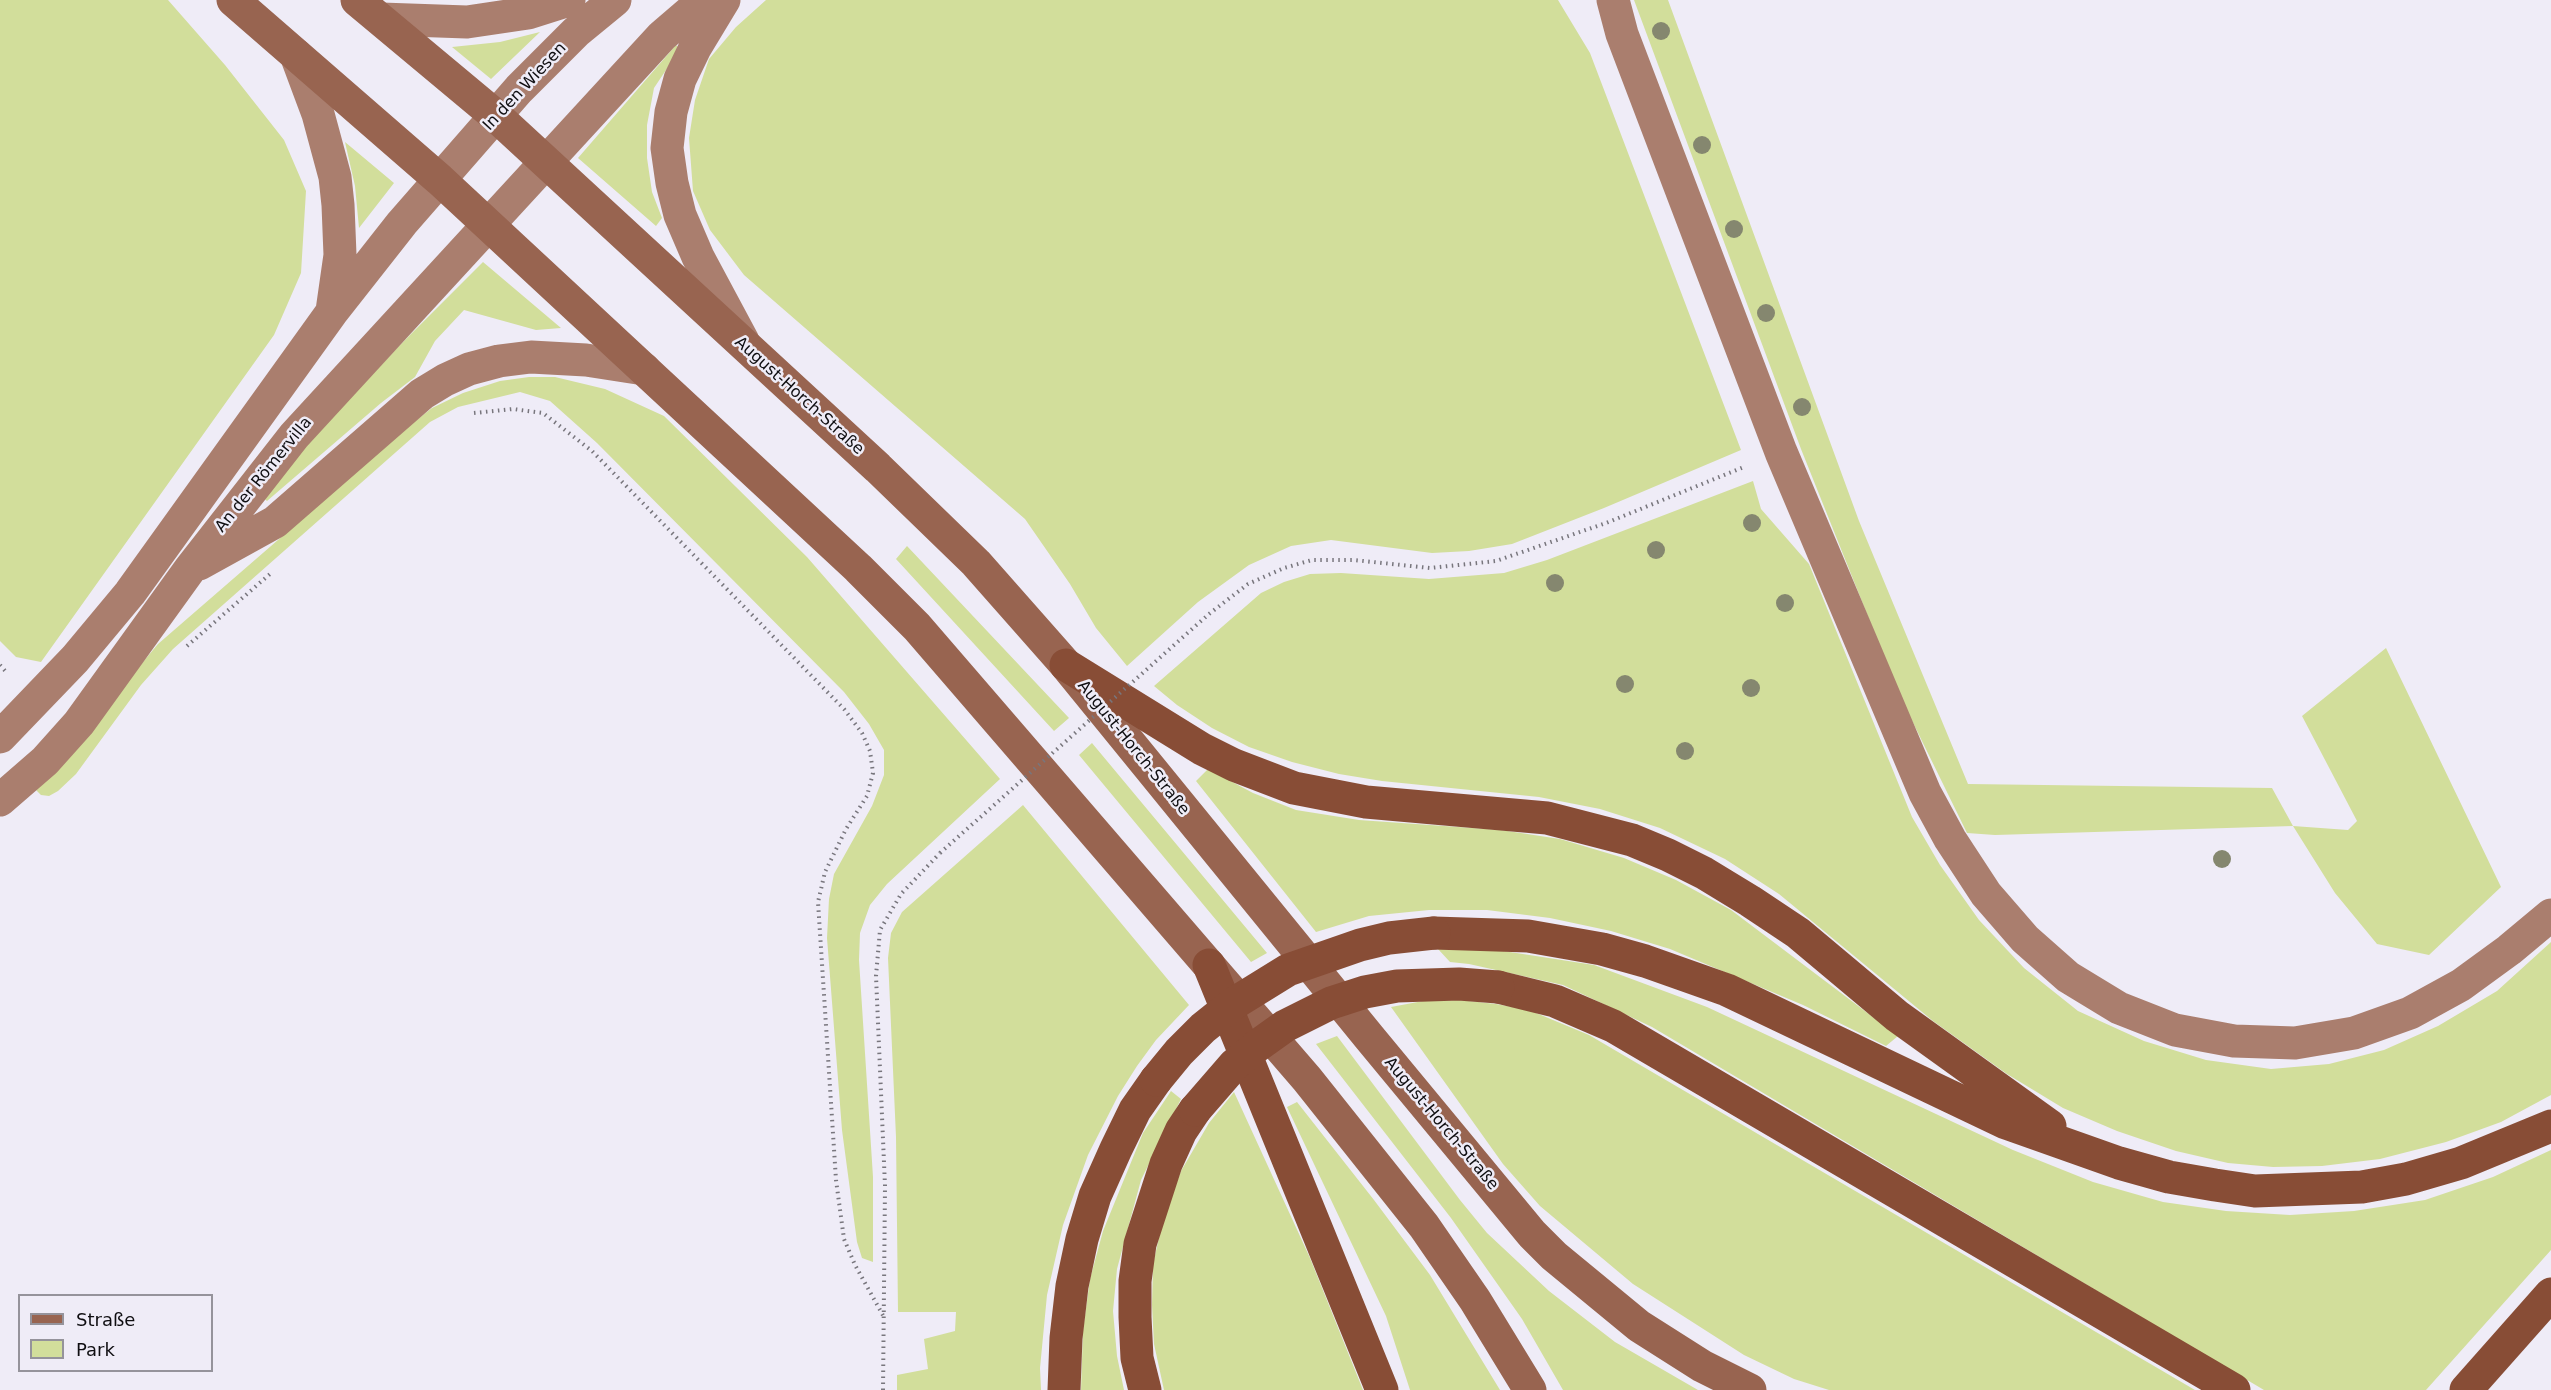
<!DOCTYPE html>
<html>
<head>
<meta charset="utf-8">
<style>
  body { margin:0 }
  #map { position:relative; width:2551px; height:1390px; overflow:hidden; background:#efecf7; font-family:"DejaVu Sans",sans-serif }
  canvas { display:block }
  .legend { position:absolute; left:18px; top:1294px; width:195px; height:78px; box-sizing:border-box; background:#efecf7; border:2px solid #95939b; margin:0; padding:8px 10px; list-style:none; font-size:18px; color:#0f0e11 }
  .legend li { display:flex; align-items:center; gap:12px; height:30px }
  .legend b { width:30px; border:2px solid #95939b }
</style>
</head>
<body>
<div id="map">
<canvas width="2551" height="1390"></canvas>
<ul class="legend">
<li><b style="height:8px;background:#986450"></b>Straße</li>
<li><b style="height:16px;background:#d2de9b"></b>Park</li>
</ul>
</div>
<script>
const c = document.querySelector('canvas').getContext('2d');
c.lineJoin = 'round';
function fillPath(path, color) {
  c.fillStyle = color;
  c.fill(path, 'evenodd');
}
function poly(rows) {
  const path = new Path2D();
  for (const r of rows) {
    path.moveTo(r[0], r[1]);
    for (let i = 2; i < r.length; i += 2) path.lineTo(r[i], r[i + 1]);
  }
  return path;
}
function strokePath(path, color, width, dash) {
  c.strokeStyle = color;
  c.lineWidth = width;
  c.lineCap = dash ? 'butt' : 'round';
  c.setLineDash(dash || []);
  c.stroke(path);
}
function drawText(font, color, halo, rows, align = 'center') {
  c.font = font + ' "DejaVu Sans",sans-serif';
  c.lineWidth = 5;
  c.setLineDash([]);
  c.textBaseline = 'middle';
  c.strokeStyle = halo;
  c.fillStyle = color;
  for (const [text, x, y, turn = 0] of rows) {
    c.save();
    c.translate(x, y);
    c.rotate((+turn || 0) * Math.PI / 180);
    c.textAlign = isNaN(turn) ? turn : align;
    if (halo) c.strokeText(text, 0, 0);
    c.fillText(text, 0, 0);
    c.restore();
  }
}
fillPath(poly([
  [0,0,168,0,225,65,284,140,306,191,301,273,274,335,41,662,16,657,0,641],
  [766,0,1558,0,1590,53,1741,450,1604,508,1512,544,1469,551,1432,553,1331,540,1291,546,1249,565,1198,602,1127,666,1096,628,1070,584,1025,519,744,275,710,230,693,191,689,138,695,100,709,59,736,27],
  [1634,0,1668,0,1859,521,1968,784,2272,788,2293,826,2348,830,2357,821,2302,716,2386,648,2501,887,2429,955,2377,944,2335,893,2293,826,1995,835,1967,833,1899,694,1801,449],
  [540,32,491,79,452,47,500,42],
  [676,45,680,49,654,88,647,125,647,158,652,192,662,218,656,226,578,158],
  [345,142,394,183,359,228,355,186],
  [483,262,561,328,536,330,464,310,435,341,415,377,381,403,267,501,262,497,288,464,399,346],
  [529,377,555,377,605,389,664,416,807,557,1000,779,887,884,870,905,860,933,859,960,873,1177,873,1262,862,1258,857,1242,842,1130,827,938,829,899,834,874,872,806,884,775,884,750,869,724,844,692,597,443,550,401,520,392,458,407,430,422,173,649,141,685,76,774,58,791,49,796,41,795,36,790,158,644,414,422,432,408,463,393,500,381],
  [1753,481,1761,509,1809,564,1912,817,1940,865,1979,920,2024,968,2078,1011,2144,1041,2206,1060,2271,1069,2329,1064,2384,1050,2438,1026,2497,991,2551,942,2551,1095,2501,1122,2446,1142,2380,1159,2322,1166,2273,1167,2228,1163,2176,1151,2117,1131,2063,1108,2007,1074,1933,1021,1779,894,1725,859,1660,828,1600,809,1539,797,1382,781,1339,774,1292,762,1249,747,1212,728,1177,705,1154,686,1261,593,1284,582,1310,574,1341,573,1429,579,1504,573,1547,560],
  [907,546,1069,718,1054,731,896,559],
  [1092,743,1267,953,1251,962,1079,755],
  [1208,769,1253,793,1296,810,1359,820,1501,830,1560,839,1624,858,1676,880,1731,910,1898,1036,1886,1046,1803,1005,1670,949,1611,931,1550,918,1487,910,1429,910,1369,916,1316,932,1196,781],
  [1023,805,1189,1005,1156,1040,1137,1066,1118,1096,1088,1155,1063,1225,1047,1295,1040,1368,1041,1390,897,1390,897,1375,928,1369,924,1339,955,1331,956,1312,898,1312,896,1137,888,958,891,933,902,912],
  [1484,948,1594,965,1707,1007,2013,1150,2093,1182,2163,1202,2226,1211,2290,1215,2354,1211,2425,1200,2493,1177,2551,1150,2551,1250,2426,1390,2264,1390,1652,1027,1563,985,1469,964,1450,962,1438,949],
  [1460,1000,1496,1004,1529,1010,1589,1035,2195,1390,1829,1390,1794,1379,1744,1355,1633,1284,1540,1206,1503,1164,1391,1007,1423,1001],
  [1337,1036,1460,1200,1487,1233,1549,1291,1615,1342,1698,1390,1563,1390,1522,1319,1451,1218,1316,1044],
  [1171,1091,1181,1099,1141,1180,1117,1269,1113,1311,1117,1356,1124,1390,1081,1390,1083,1330,1090,1279,1103,1231,1143,1133],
  [1234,1092,1310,1258,1363,1390,1164,1390,1154,1344,1152,1305,1153,1264,1163,1220,1181,1171,1209,1123],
  [1297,1102,1374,1200,1430,1275,1500,1390,1410,1390,1386,1316,1287,1107]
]), '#d2de9b');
strokePath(poly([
  [474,413,513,409,543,413,592,451,844,709,862,733,870,751,873,773,867,796,846,829,825,872,818,902,836,1180,844,1239,855,1265,885,1319],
  [1209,614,1248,584,1284,568,1312,560,1354,560,1430,568,1496,561,1606,523,1744,467],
  [187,646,270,574],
  [0,665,7,673],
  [883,1390,885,1186,876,976,880,930,901,894,940,853]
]), '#78767d', 4, [1.5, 4.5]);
strokePath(poly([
  [724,0,695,48,680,79,671,112,667,148,672,183,680,215,698,257,743,341],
  [1613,0,1622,34,1781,452,1925,793,1950,839,1986,894,2025,939,2068,977,2119,1008,2175,1030,2234,1041,2295,1043,2354,1033,2410,1013,2461,985,2509,950,2551,915],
  [381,19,467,22,528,13,569,0],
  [296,55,318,114,335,177,338,205,340,255,332,311],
  [199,564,275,522,422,394,445,380,469,369,499,361,531,357,586,360,644,369],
  [0,737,75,659,130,593,332,312,402,223,519,89,576,32,615,0],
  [0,800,45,761,79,723,190,569,294,436,662,36,704,0]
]), '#aa7e6e', 33);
strokePath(poly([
  [233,0,440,180,858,568,917,627,1307,1079,1424,1226,1475,1300,1530,1390],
  [357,0,496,116,878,468,976,563,1066,665,1369,1037,1532,1234,1554,1256,1639,1326,1702,1366,1750,1390]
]), '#986450', 33);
strokePath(poly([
  [1066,665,1202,749,1234,765,1294,788,1366,802,1547,818,1632,840,1668,855,1704,873,1750,901,1798,933,1897,1016,2050,1126],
  [1434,933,1528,936,1602,949,1645,961,1727,990,2006,1123,2119,1163,2169,1177,2215,1185,2255,1191,2362,1187,2406,1179,2461,1163,2551,1126],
  [1209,965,1382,1390],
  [1498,987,1555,1001,1613,1026,2234,1390],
  [1064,1390,1066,1338,1072,1286,1082,1239,1095,1196,1116,1149,1135,1110,1156,1080],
  [1145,1390,1137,1358,1135,1317,1135,1281,1140,1244,1166,1164,1181,1131,1195,1110],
  [2466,1390,2551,1294]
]), '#884d36', 33);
strokePath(poly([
  [940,853,1209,614]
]), '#78767d', 4, [1.5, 4.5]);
strokePath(poly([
  [1156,1080,1179,1052,1203,1028,1233,1004,1288,970,1360,945,1389,938,1434,933],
  [1195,1110,1234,1065,1257,1046,1285,1026,1331,1003,1365,992,1397,986,1459,984,1498,987]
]), '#884d36', 33);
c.fillStyle = '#85876f';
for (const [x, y] of [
  [1661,31],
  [1702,145],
  [1734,229],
  [1766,313],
  [1802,407],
  [1752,523],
  [1656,550],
  [1555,583],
  [1785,603],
  [1625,684],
  [1751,688],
  [1685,751],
  [2222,859]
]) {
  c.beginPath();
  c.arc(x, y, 9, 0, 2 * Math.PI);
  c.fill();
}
drawText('16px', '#0f0e11', '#efecf7', [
  ["In den Wiesen",525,87,-47],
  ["August-Horch-Straße",799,396,42],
  ["An der Römervilla",264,475,-51],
  ["August-Horch-Straße",1133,748,51],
  ["August-Horch-Straße",1441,1124,50]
]);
</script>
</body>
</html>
